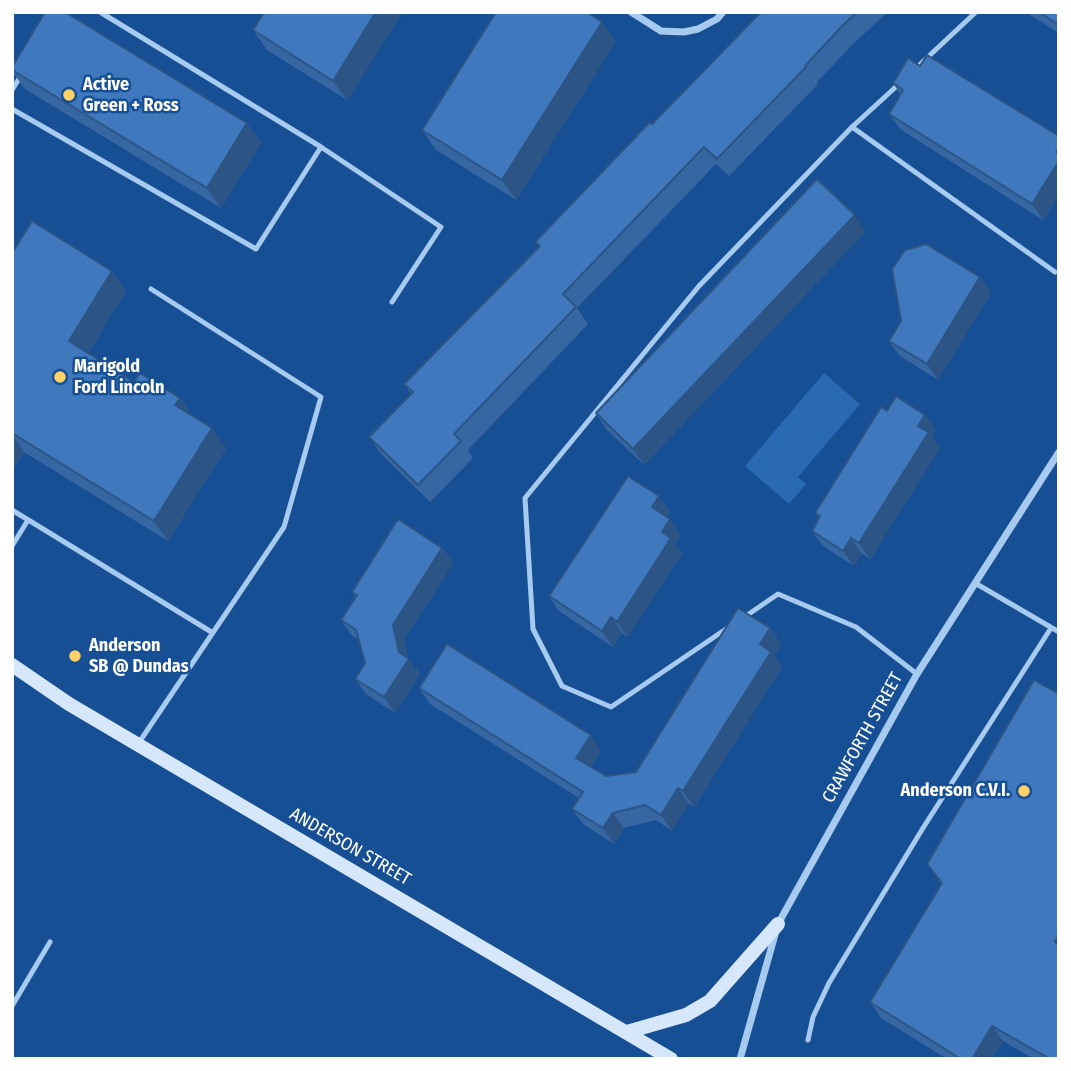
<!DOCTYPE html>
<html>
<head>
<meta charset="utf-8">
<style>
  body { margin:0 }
  #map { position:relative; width:1071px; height:1071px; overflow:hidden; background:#174f94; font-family:"Fira Sans Condensed",sans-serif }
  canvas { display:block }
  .frame { position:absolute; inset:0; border:14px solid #fff; pointer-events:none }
</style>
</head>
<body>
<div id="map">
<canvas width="1071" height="1071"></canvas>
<div class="frame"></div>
</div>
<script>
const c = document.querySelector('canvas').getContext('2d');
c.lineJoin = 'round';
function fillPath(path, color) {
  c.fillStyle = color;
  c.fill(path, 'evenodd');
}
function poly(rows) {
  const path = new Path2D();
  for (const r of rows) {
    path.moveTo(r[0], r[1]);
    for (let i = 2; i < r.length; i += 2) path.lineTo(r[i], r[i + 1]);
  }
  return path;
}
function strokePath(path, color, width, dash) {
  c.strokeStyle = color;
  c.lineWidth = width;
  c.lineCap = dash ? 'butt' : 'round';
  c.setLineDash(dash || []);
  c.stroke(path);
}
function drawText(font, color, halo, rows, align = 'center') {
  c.font = font + ' "Fira Sans Condensed",sans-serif';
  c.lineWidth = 5;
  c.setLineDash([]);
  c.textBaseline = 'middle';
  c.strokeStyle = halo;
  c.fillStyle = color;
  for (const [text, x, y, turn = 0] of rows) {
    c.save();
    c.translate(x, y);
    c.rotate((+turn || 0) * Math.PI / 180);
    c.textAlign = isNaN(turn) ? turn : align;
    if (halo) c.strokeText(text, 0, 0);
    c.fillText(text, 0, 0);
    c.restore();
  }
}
fillPath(poly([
  [824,373,860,404,798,477,806,484,789,504,745,466]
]), '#2a69b3');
strokePath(poly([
  [914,70,976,12],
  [12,90,22,74],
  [12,109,256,249,321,147,100,12],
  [852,127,1055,272],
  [321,147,441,227,392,302],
  [12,510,213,633],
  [12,546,28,520],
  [975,583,1059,632],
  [743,618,778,594,856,627,917,674],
  [729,627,611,707,562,686,533,629,525,498,699,286,852,127,899,84],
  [138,744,284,527,321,397,151,289],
  [12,1006,50,942],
  [808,1040,813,1017,829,983,923,828,1051,628]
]), '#a7caf1', 5);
strokePath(poly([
  [631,12,661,31,684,32,698,29,717,19,723,12],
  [740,1059,778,924,917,674,1059,452]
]), '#a7caf1', 7);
strokePath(poly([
  [12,665,69,704,671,1059],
  [627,1032,686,1015,710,1001,778,924]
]), '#d6e7fb', 14);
fillPath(poly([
  [403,12,347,100,267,50,253,30],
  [761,12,888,12,855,42,817,82,818,84,729,176,716,164,577,308,588,324,468,450,473,458,430,502,381,454,369,437,411,394,404,384,539,247,535,242,652,124],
  [1025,12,1059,12,1059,33],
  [616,41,516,200,436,150,422,130],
  [920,66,1059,136,1059,194,1043,220,900,129,889,114,900,94,893,83],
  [12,67,247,123,261,143,221,208,25,89,12,71],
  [866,231,644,465,606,429,596,413],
  [12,253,112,271,126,291,88,353,134,382,180,398,193,416,212,428,226,448,168,541,24,452,12,471],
  [980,277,991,293,938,380,900,356,889,341],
  [887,411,925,415,936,430,932,437,940,448,870,559,862,554,854,566,823,546,812,531,819,519,815,513],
  [670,512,667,517,681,535,675,544,682,553,628,637,622,633,613,647,559,611,549,596],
  [442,548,453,563,404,640,408,658,420,674,395,713,366,694,355,679,365,663,359,640,352,636,341,620,356,598,352,592],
  [770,628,781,644,774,655,782,667,694,807,689,804,672,831,656,820,624,828,614,844,583,824,572,809,579,798,430,704,419,688,601,751,591,767,606,776,636,772],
  [1034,680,1059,1059,1034,1059,1003,1041,992,1059,947,1059,881,1018,870,1002,941,884,927,864]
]), '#3667a2');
fillPath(poly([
  [376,12,403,12,347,100,333,81],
  [602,22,616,41,516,200,502,180],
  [247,123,261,143,221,208,207,188],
  [1059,161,1059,194,1043,220,1032,204],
  [855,215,866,231,644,465,633,449],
  [112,271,126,291,83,361,69,341],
  [980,277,991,293,938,380,927,364],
  [180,398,194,418,175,405],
  [925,415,936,430,932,437,940,448,870,559,859,543,918,426],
  [212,428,226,448,168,541,154,521],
  [12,434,24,452,12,471],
  [659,496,670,512,663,523,652,507],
  [670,519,681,535,675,544,682,553,628,637,617,622,662,532],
  [851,538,862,554,854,566,843,551],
  [442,548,453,563,404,640,408,660,409,659,420,674,395,713,384,697,399,652,393,625],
  [611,617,622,633,613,647,602,631],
  [770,628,781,644,774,655,782,667,694,807,683,791,760,644],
  [591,735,601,751,587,773,576,758],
  [678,788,689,804,672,831,661,815],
  [613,813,624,828,614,844,603,828],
  [992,1026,1003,1041,992,1059,972,1059]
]), '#2c5484');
const building = poly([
  [45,12,65,12,247,123,207,188,12,70,12,67,45,12],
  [264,12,376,12,333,81,253,30,264,12],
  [496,12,587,12,602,22,502,180,422,130,496,12],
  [761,12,857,12,843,25,805,66,806,67,717,159,704,147,563,294,576,307,454,434,461,441,418,485,369,437,413,392,404,384,540,246,535,242,650,122,652,124,761,12],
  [1039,12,1059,12,1059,25,1039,12],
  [927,55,1059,136,1059,148,1056,152,1059,154,1059,161,1032,204,889,114,903,90,893,83,908,58,920,66,927,55],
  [817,179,855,215,633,449,596,413,817,179],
  [32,221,112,271,69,341,134,382,140,373,180,398,175,405,212,428,154,521,12,433,12,253,32,221],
  [926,244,980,277,927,364,889,341,901,321,892,269,905,250,926,244],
  [896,396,925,415,918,426,929,432,859,543,851,538,843,551,812,531,820,516,815,513,881,407,887,411,896,396],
  [628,476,659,496,652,507,670,519,662,532,671,538,617,622,611,617,602,631,549,596,628,476],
  [398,519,442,548,393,625,399,652,409,659,384,697,355,679,365,663,356,630,341,620,357,595,352,592,398,519],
  [738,608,770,628,760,644,771,652,683,791,678,788,661,815,645,805,613,813,603,828,572,809,583,792,419,688,447,644,591,735,576,758,606,776,636,772,738,608],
  [1034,680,1059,694,1059,935,1055,942,1059,944,1059,1059,1050,1059,992,1026,972,1059,961,1059,870,1002,942,883,927,864,1034,680]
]);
fillPath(building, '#3f78bc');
strokePath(building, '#2c5484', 2);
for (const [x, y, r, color] of [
  [69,95,7,"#ffd167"],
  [60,377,7,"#ffd167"],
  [75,656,7,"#ffd167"],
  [1024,791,7,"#ffd167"]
]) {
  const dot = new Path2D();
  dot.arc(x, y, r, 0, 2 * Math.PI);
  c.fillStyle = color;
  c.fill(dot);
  strokePath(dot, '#174f94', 2.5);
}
drawText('bold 18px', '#fff', '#174f94', [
  ["Active",83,85],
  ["Green + Ross",83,106],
  ["Marigold",74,367],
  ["Ford Lincoln",74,388],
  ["Anderson",89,646],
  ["SB @ Dundas",89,667],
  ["Anderson C.V.I.",1010,791,"right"]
], 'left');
drawText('18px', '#fff', '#174f94', [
  ["CRAWFORTH STREET",863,738,-61],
  ["ANDERSON STREET",350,847,30]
]);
</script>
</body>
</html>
